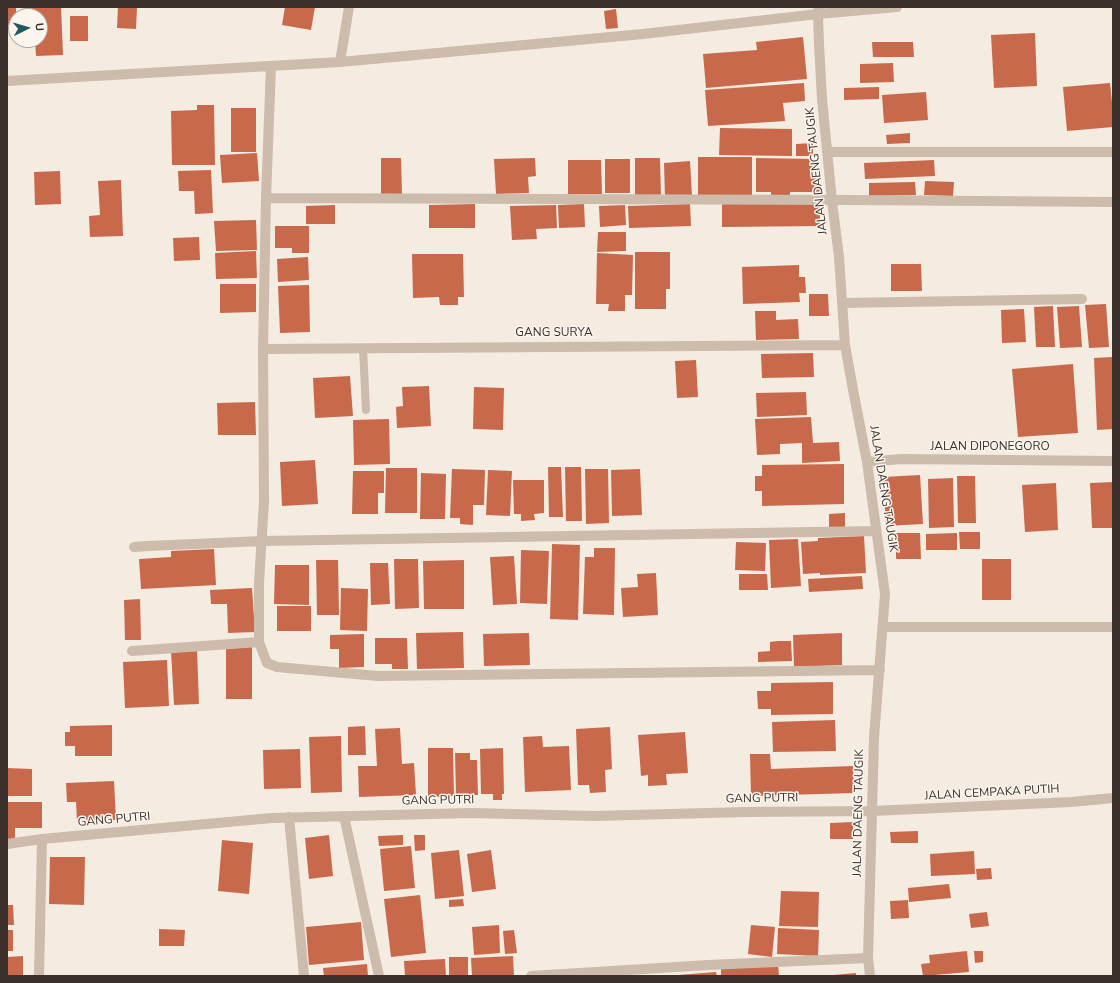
<!DOCTYPE html>
<html>
<head>
<meta charset="utf-8">
<style>
  body { margin:0 }
  #map { position:relative; width:1120px; height:983px; overflow:hidden; background:#f4ebe1; font-family:"Nunito Sans",sans-serif }
  canvas { display:block }
  .frame { position:absolute; inset:0; border:8px solid #3b302b; pointer-events:none }
  .north { position:absolute; left:8px; top:8px; width:40px; height:40px; box-sizing:border-box; background:#fbf5ee; border:1px solid #aea6a0; border-radius:50%; rotate:85deg; font-size:11px; font-weight:700; line-height:16px; text-align:center; color:#3b302b }
  .north::after { content:''; display:block; margin:auto; width:14px; height:18px; background:#1f5a5e; clip-path:polygon(50% 0,100% 100%,50% 72%,0 100%) }
</style>
</head>
<body>
<div id="map">
<canvas width="1120" height="983"></canvas>
<div class="frame"></div>
<div class="north">U</div>
</div>
<script>
const c = document.querySelector('canvas').getContext('2d');
c.lineJoin = 'round';
function fillPath(path, color) {
  c.fillStyle = color;
  c.fill(path, 'evenodd');
}
function poly(rows) {
  const path = new Path2D();
  for (const r of rows) {
    path.moveTo(r[0], r[1]);
    for (let i = 2; i < r.length; i += 2) path.lineTo(r[i], r[i + 1]);
  }
  return path;
}
function strokePath(path, color, width, dash) {
  c.strokeStyle = color;
  c.lineWidth = width;
  c.lineCap = dash ? 'butt' : 'round';
  c.setLineDash(dash || []);
  c.stroke(path);
}
function drawText(font, color, halo, rows, align = 'center') {
  c.font = font + ' "Nunito Sans",sans-serif';
  c.lineWidth = 3;
  c.setLineDash([]);
  c.textBaseline = 'middle';
  c.strokeStyle = halo;
  c.fillStyle = color;
  for (const [text, x, y, turn = 0] of rows) {
    c.save();
    c.translate(x, y);
    c.rotate((+turn || 0) * Math.PI / 180);
    c.textAlign = isNaN(turn) ? turn : align;
    if (halo) c.strokeText(text, 0, 0);
    c.fillText(text, 0, 0);
    c.restore();
  }
}
fillPath(poly([
  [16,7,16,24,7,25,7,8],
  [47,7,61,7,63,55,36,56,35,40,40,40,40,16,22,16,21,9],
  [118,7,137,7,136,29,117,28],
  [285,7,315,7,311,30,282,25],
  [616,9,618,28,606,29,604,11],
  [70,16,88,16,88,41,70,41],
  [1035,33,1037,86,994,88,991,35],
  [803,37,807,79,706,88,703,54,757,50,756,42],
  [872,42,913,42,914,57,873,57],
  [893,63,894,82,860,83,860,64],
  [804,83,805,101,783,103,785,121,708,126,705,90],
  [1110,83,1113,112,1113,127,1067,131,1063,87],
  [879,87,879,99,844,100,844,88],
  [926,92,928,120,884,123,882,95],
  [197,105,214,105,215,165,172,165,171,111,197,110],
  [231,108,256,108,256,152,231,152],
  [720,128,792,129,792,156,719,155],
  [910,133,910,143,887,144,886,135],
  [813,143,813,156,796,156,796,144],
  [257,153,259,181,222,183,220,155],
  [698,157,752,157,752,196,698,196],
  [381,158,401,158,402,194,381,195],
  [535,158,536,176,528,177,529,193,496,194,494,159],
  [635,158,660,158,661,197,635,198],
  [756,158,814,159,814,170,820,170,820,192,790,192,790,197,771,197,771,192,756,192],
  [605,159,630,159,630,193,605,193],
  [568,160,601,160,602,194,568,194],
  [934,160,935,176,865,179,864,163],
  [690,161,692,196,665,197,664,163],
  [211,170,213,213,195,214,194,191,179,191,178,171],
  [60,171,61,204,35,205,34,172],
  [121,180,123,236,90,237,89,216,100,215,98,181],
  [925,181,954,182,953,196,924,195],
  [915,182,916,195,869,196,869,183],
  [475,204,475,228,429,228,429,205],
  [584,204,585,227,559,228,558,205],
  [690,204,691,226,629,228,628,206],
  [722,204,820,204,820,226,722,227],
  [335,205,335,224,306,224,306,206],
  [556,205,557,228,536,229,537,239,512,240,510,206],
  [625,205,626,225,600,227,599,206],
  [256,220,257,250,216,251,214,221],
  [275,226,309,226,309,253,292,253,292,248,275,248],
  [598,232,626,232,626,251,597,252],
  [199,237,200,260,174,261,173,238],
  [256,251,257,278,216,279,215,253],
  [635,252,670,252,670,289,666,289,666,309,635,309],
  [597,253,633,255,632,295,625,295,625,311,608,311,609,304,596,304],
  [412,254,463,254,464,297,458,297,458,305,440,305,439,297,413,298],
  [308,257,309,280,278,282,277,259],
  [891,264,921,264,922,291,891,291],
  [799,265,799,277,805,277,806,293,799,293,800,302,743,304,742,267],
  [220,284,256,284,256,312,220,313],
  [309,285,310,332,280,333,278,286],
  [809,294,828,294,829,316,809,316],
  [1106,304,1109,347,1089,348,1085,305],
  [1053,306,1055,347,1036,347,1034,307],
  [1079,306,1082,347,1060,348,1057,307],
  [1024,309,1026,342,1002,343,1001,310],
  [755,311,776,311,776,320,798,319,799,339,756,340],
  [813,353,814,377,762,378,761,354],
  [1113,357,1113,429,1097,430,1094,358],
  [696,360,698,397,677,398,675,361],
  [1073,364,1078,433,1018,437,1012,369],
  [350,376,353,416,315,418,313,378],
  [429,386,431,426,397,428,396,407,403,406,402,387],
  [474,387,504,388,503,430,473,429],
  [806,392,807,415,757,417,756,393],
  [255,402,256,435,218,435,217,403],
  [811,417,813,443,839,442,840,461,802,463,802,443,780,444,780,454,757,455,755,419],
  [389,419,390,464,354,465,353,420],
  [315,460,318,504,282,506,280,462],
  [844,464,844,504,762,506,762,491,755,491,755,476,762,476,762,465],
  [548,467,561,467,563,517,549,517],
  [565,467,581,467,582,521,566,521],
  [386,468,417,468,417,513,385,513],
  [452,469,485,470,484,505,473,505,473,525,460,524,460,518,450,518],
  [585,469,608,469,609,523,586,524],
  [640,469,642,515,612,516,611,470],
  [488,470,512,471,510,516,486,515],
  [353,471,384,471,384,493,378,493,378,514,352,514],
  [421,473,446,474,445,519,420,519],
  [920,475,923,524,886,526,883,477],
  [957,476,975,476,976,523,958,523],
  [953,478,954,527,929,528,928,479],
  [513,480,544,480,544,513,534,514,535,520,521,521,521,514,514,514],
  [1113,482,1113,528,1092,528,1090,483],
  [1056,483,1058,530,1025,532,1022,485],
  [845,513,845,527,829,527,829,514],
  [959,532,980,532,980,549,960,549],
  [896,533,920,533,921,559,896,559],
  [957,533,957,550,926,550,926,534],
  [864,536,866,573,820,575,820,573,803,574,801,542,818,541,818,538],
  [798,539,801,586,771,588,769,540],
  [736,542,766,543,765,571,735,570],
  [552,544,580,545,578,620,550,619],
  [594,548,615,548,614,615,583,614,585,557,594,557],
  [214,549,216,585,141,589,139,559,171,557,171,551],
  [521,550,549,551,547,604,520,603],
  [514,556,517,604,493,605,490,557],
  [394,559,418,559,419,608,395,609],
  [982,559,1011,559,1011,600,982,600],
  [316,560,338,560,339,615,317,615],
  [464,560,464,609,424,609,423,561],
  [370,563,388,563,390,604,371,605],
  [275,565,309,565,309,605,274,604],
  [656,573,658,615,623,617,621,588,638,587,637,574],
  [739,574,767,574,768,590,739,590],
  [862,576,863,589,809,592,808,579],
  [252,588,255,632,228,633,227,604,211,604,210,590],
  [341,588,368,589,367,631,340,630],
  [140,599,141,640,125,640,124,600],
  [277,606,311,606,311,631,277,631],
  [463,632,464,668,417,669,416,633],
  [529,633,530,665,484,666,483,634],
  [842,633,842,665,794,667,793,635],
  [364,634,364,667,339,668,339,649,330,649,330,635],
  [375,638,407,638,408,669,392,669,392,664,375,664],
  [778,641,791,641,792,661,758,662,758,652,770,651,770,642],
  [226,647,252,647,252,699,226,699],
  [197,649,199,704,174,705,171,651],
  [167,660,169,706,125,708,123,662],
  [833,682,833,714,771,715,771,709,758,709,757,691,771,691,771,683],
  [835,720,836,751,773,752,772,722],
  [112,725,112,756,75,756,75,746,65,746,65,732,70,732,70,726],
  [365,726,366,755,348,755,348,727],
  [610,727,612,769,605,770,606,792,590,793,589,785,578,785,576,729],
  [400,728,402,764,414,763,416,795,359,797,358,766,377,766,375,729],
  [685,732,688,773,666,774,667,785,648,786,648,775,641,776,638,735],
  [341,736,342,792,311,793,309,737],
  [542,736,543,747,569,746,571,790,525,792,523,737],
  [428,748,453,748,454,796,428,797],
  [503,748,504,794,502,794,502,800,493,800,493,794,481,794,480,749],
  [300,749,301,788,264,789,263,750],
  [455,753,470,753,470,760,477,760,478,795,456,795],
  [750,754,770,754,771,769,853,766,854,793,751,796],
  [7,768,32,769,32,796,7,796],
  [114,781,116,820,77,822,76,802,67,802,66,783],
  [7,802,42,802,42,828,15,828,15,842,7,842],
  [853,822,853,839,830,839,830,823],
  [918,831,918,843,891,843,890,832],
  [329,835,333,876,309,879,305,838],
  [403,835,403,845,379,846,378,836],
  [414,835,425,835,425,850,415,851],
  [222,840,253,843,249,894,218,891],
  [411,846,415,888,384,891,380,849],
  [459,850,464,896,435,899,431,853],
  [491,850,496,889,472,892,467,854],
  [974,851,975,874,931,876,930,854],
  [50,857,85,857,84,905,49,904],
  [991,868,992,879,977,880,976,869],
  [949,884,951,898,909,902,908,888],
  [781,891,819,892,818,927,779,926],
  [420,895,426,953,391,957,384,899],
  [463,899,464,906,449,907,449,900],
  [908,900,909,918,891,919,890,901],
  [7,905,13,905,14,925,7,925],
  [987,912,989,926,971,928,969,914],
  [361,922,364,960,309,965,306,927],
  [499,925,500,953,474,955,472,927],
  [751,925,775,927,772,957,748,954],
  [778,928,819,930,818,956,777,954],
  [159,929,185,930,184,946,159,946],
  [7,930,13,930,13,951,7,951],
  [514,930,517,953,505,954,503,931],
  [967,951,969,972,923,976,921,964,930,963,929,955],
  [974,951,983,951,983,962,975,963],
  [23,956,23,976,7,976,7,957],
  [513,956,514,976,472,976,471,958],
  [449,957,468,957,468,976,449,976],
  [445,959,446,976,405,976,404,961],
  [367,964,368,976,324,976,323,968],
  [778,964,779,976,721,976,721,967],
  [716,972,717,976,678,976,678,975],
  [856,973,856,976,833,976,833,975]
]), '#c8694b');
strokePath(poly([
  [363,348,366,410]
]), '#cdbbac', 8);
strokePath(poly([
  [819,7,818,14,819,44,822,99,832,201,839,257,845,345,854,395,867,462,885,594,874,738,868,958,870,976],
  [340,62,349,7],
  [271,66,266,198,263,349,264,501,259,583,259,642,267,663,277,667,378,676,880,670],
  [7,81,340,62,643,34,818,14,897,7],
  [827,152,1113,152],
  [266,198,851,200,1113,202],
  [843,303,1082,299],
  [263,349,845,345],
  [867,462,901,459,1113,461],
  [134,547,148,546,262,541,876,531],
  [883,627,1113,627],
  [132,651,259,642],
  [344,816,379,976],
  [289,817,304,976],
  [7,844,42,839,272,818,471,813,594,816,746,812,872,811,1071,802,1113,798],
  [39,976,42,839],
  [531,976,708,965,868,958]
]), '#cdbbac', 10);
drawText('12px', '#3b302b', '#fbf5ee', [
  ["JALAN DAENG TAUGIK",817,171,-96],
  ["GANG SURYA",554,333],
  ["JALAN DIPONEGORO",990,447],
  ["JALAN DAENG TAUGIK",883,489,81],
  ["JALAN CEMPAKA PUTIH",992,793,-3],
  ["GANG PUTRI",762,799,-1],
  ["GANG PUTRI",438,801,-1],
  ["JALAN DAENG TAUGIK",859,813,-89],
  ["GANG PUTRI",114,820,-5]
]);
</script>
</body>
</html>
